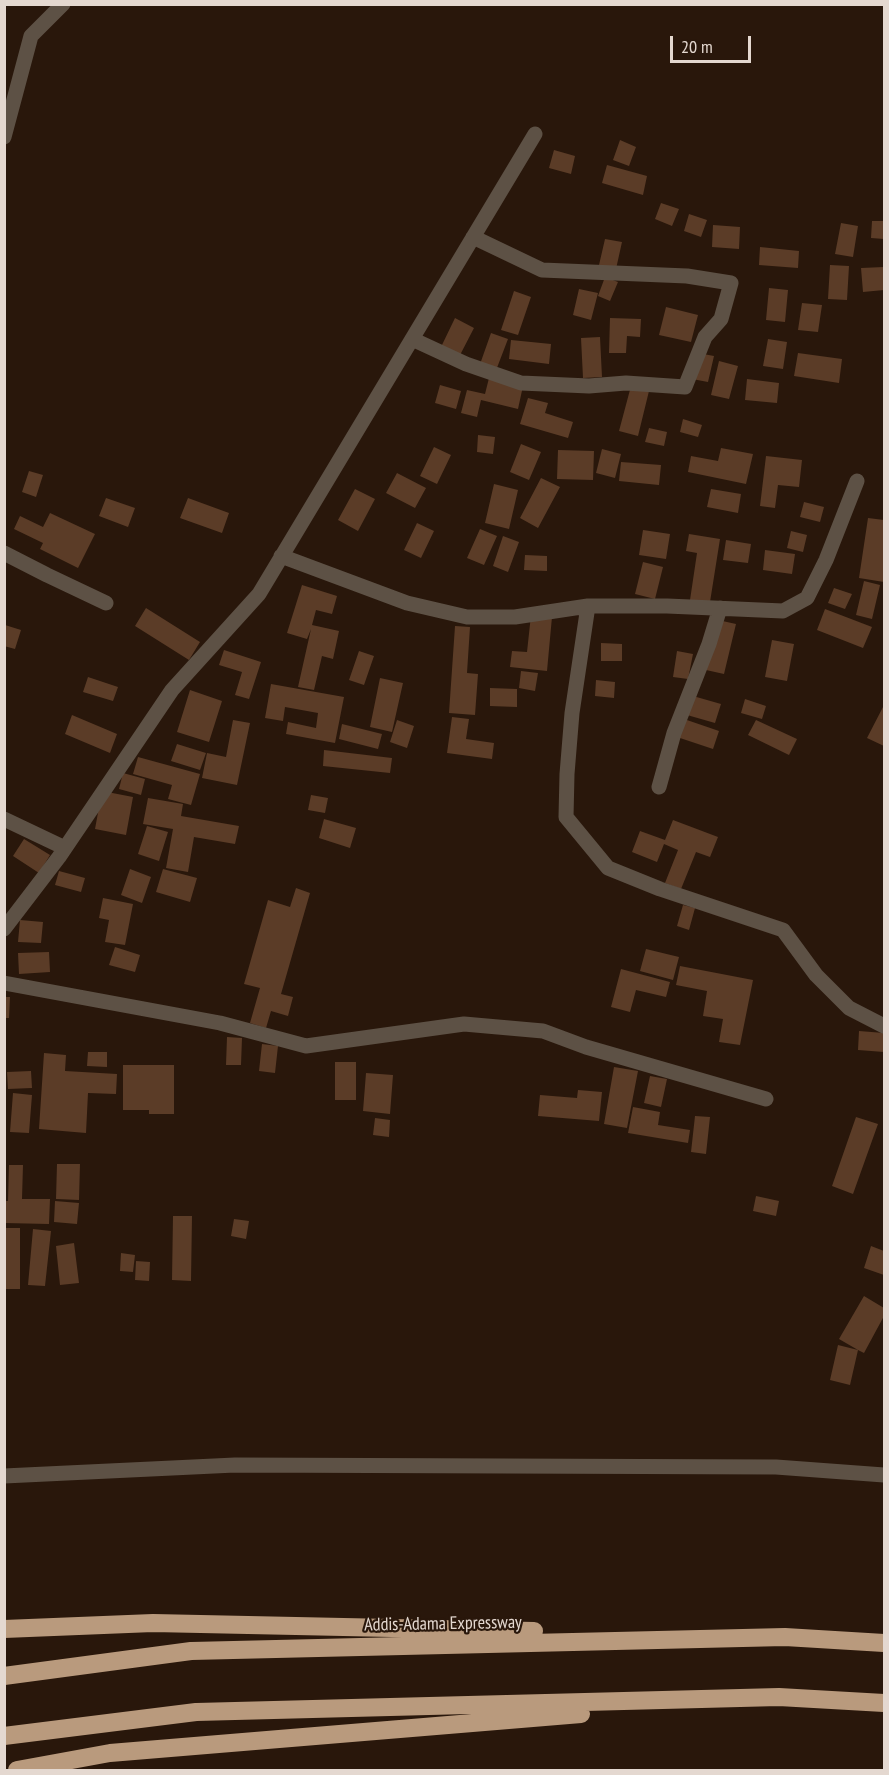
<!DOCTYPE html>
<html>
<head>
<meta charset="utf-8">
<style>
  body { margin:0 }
  #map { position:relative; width:889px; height:1775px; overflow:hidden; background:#29170b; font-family:"PT Sans Narrow",sans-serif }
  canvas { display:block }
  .frame { position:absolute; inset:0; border:6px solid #e4d8d0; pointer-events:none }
  .scale { position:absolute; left:670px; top:36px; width:81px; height:27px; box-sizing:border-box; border:3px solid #e4d8d0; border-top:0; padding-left:8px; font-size:18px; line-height:21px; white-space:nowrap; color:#e4d8d0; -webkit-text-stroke:4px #29170b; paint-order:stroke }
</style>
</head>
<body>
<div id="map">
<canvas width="889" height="1775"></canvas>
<div class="frame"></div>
<div class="scale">20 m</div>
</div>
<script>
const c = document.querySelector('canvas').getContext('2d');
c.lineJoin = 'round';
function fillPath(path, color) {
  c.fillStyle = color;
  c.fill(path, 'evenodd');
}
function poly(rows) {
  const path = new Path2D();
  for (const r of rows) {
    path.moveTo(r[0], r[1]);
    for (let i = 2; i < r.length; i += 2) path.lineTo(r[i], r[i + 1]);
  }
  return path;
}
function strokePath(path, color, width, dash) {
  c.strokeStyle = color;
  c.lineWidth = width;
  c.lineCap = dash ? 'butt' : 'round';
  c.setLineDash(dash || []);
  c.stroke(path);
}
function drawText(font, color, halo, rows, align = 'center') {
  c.font = font + ' "PT Sans Narrow",sans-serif';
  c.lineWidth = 4.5;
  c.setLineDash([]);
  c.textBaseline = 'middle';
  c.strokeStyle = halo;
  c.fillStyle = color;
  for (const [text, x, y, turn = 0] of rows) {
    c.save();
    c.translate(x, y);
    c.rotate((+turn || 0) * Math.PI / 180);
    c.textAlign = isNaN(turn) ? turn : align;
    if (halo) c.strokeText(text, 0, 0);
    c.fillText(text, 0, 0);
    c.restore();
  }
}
fillPath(poly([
  [620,140,636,147,629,166,613,160],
  [554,150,575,156,571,174,549,168],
  [607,165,647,176,643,195,602,183],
  [661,203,679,209,672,226,655,219],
  [689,214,707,220,701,237,684,231],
  [872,221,884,221,884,239,871,238],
  [841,223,858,226,853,257,835,254],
  [713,225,740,227,739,249,712,247],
  [605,239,622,242,616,269,599,265],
  [760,247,799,251,798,268,759,265],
  [830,265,849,266,847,300,828,299],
  [884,267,884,290,863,292,861,268],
  [605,277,618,282,610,301,598,296],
  [769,288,788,290,785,322,766,320],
  [579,289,598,293,591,320,573,315],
  [514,291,531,297,518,335,501,330],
  [802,303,822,305,818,332,798,330],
  [666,307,698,315,691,342,659,335],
  [455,318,474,328,459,357,441,347],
  [610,318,641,319,640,337,627,336,626,353,609,353],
  [491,333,508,339,495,373,479,367],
  [600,337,602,377,583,378,581,338],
  [768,339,787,342,783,369,763,366],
  [511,340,551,344,549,364,509,359],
  [698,353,714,356,708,382,692,379],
  [798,353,842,359,839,383,794,376],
  [719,361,738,366,729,399,711,395],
  [489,378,523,386,518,409,481,400,477,417,461,413,467,390,485,394],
  [747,379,779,383,777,403,745,400],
  [440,385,461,391,456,409,435,403],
  [631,386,649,391,638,436,619,431],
  [528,398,548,403,545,413,573,422,568,438,520,424],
  [683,419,702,425,698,437,680,432],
  [649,428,667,432,664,446,645,442],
  [478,435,495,437,493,454,477,452],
  [521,444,541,452,529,480,510,472],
  [434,447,451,455,437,484,420,476],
  [721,448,753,454,746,484,688,472,691,456,718,461],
  [602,449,621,454,615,478,596,473],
  [558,450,594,451,593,480,557,479],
  [766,456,802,460,799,487,778,485,775,508,760,506],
  [621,462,661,465,659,485,619,481],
  [29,471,43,475,36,497,22,492],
  [397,473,426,488,415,508,386,493],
  [541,478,560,487,538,528,520,518],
  [494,484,518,490,509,529,485,523],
  [355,489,375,499,358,531,338,520],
  [711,489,741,494,738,513,707,507],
  [106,498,135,508,128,527,99,516],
  [188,498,229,513,222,533,180,518],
  [804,502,824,507,820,522,800,517],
  [50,513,95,534,78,568,40,549,43,543,14,529,20,516,43,527],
  [868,518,884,520,884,582,859,578],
  [417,523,434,531,421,558,404,550],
  [480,529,497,536,484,565,467,558],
  [643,530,670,534,666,559,639,555],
  [791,531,807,535,803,552,787,548],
  [689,534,720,539,710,602,690,600,697,553,686,551],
  [503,536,519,542,508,572,493,566],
  [726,540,751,544,748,563,723,560],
  [765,550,795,554,792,574,763,570],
  [525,555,547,556,547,571,524,570],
  [643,562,663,567,655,599,635,594],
  [864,581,880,585,872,619,856,615],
  [302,585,337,596,332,614,316,610,312,625,339,631,333,659,322,656,314,690,298,687,311,629,307,639,287,633],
  [834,588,852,594,845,609,828,603],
  [146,608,200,642,189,660,135,626],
  [825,609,872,627,863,648,817,630],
  [531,615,552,617,547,671,510,667,512,651,527,652],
  [718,620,736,624,724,674,706,670],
  [5,625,21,630,15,649,4,646],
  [455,626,470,627,467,673,478,674,475,715,449,713],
  [772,640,794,644,787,681,765,677],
  [601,643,622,644,622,661,601,661],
  [224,650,261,662,249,699,235,695,242,672,219,665],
  [359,651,374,656,364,685,349,680],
  [677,651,693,654,688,679,673,677],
  [521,671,538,673,535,691,519,688],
  [88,677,118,687,113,701,83,692],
  [380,678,403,683,392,732,370,727],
  [596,680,615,682,614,698,595,696],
  [271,684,344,697,335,743,286,734,288,722,316,728,318,713,285,707,283,721,265,718],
  [490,688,517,689,517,707,490,706],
  [190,690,222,701,209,742,177,732],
  [693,696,721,704,715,723,687,715],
  [745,699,766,706,762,719,741,713],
  [883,707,884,708,884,746,867,738],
  [72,715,117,734,110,753,65,734],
  [452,717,469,719,466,739,494,743,492,759,447,753],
  [684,719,719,731,713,749,677,737],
  [233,720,250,723,237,785,202,778,207,753,226,757],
  [397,720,414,726,407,748,390,742],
  [756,720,797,739,789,755,748,735],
  [342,724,382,734,378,749,339,739],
  [177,744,206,753,200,770,171,761],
  [324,750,392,758,390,773,323,766],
  [138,757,200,774,191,805,168,799,172,785,133,774],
  [123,773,145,779,141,795,119,789],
  [102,791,133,797,126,835,95,829],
  [311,795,328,798,325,813,308,810],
  [148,798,183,804,181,816,239,826,235,844,194,837,188,872,166,868,173,829,143,824],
  [324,819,356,828,350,848,319,838],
  [673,820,718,837,710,857,696,852,681,889,665,883,678,850,664,844,657,862,632,852,640,831,665,840],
  [147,826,168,832,159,861,138,854],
  [24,839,50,855,39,873,13,856],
  [130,869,151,877,142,903,121,895],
  [163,869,197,878,190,902,156,892],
  [59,871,85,878,81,892,55,885],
  [296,888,310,893,281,994,293,997,288,1016,271,1011,266,1028,250,1023,260,988,244,984,268,900,290,907],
  [103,898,133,904,125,945,105,942,109,920,99,918],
  [683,905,695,908,689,930,677,926],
  [20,920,43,922,41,943,18,942],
  [115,947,140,955,135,972,109,965],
  [646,949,679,957,673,980,640,971],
  [49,952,50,972,19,974,18,953],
  [680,966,753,980,740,1045,719,1042,723,1019,703,1016,707,991,676,985],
  [621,969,670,982,666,997,636,990,630,1012,611,1007],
  [4,997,10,997,9,1018,4,1018],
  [859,1031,884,1033,884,1052,858,1050],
  [227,1037,242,1038,241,1065,226,1065],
  [262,1044,278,1046,275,1073,259,1071],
  [88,1052,107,1052,107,1067,87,1066],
  [44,1053,66,1055,65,1071,117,1074,116,1094,88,1093,86,1133,39,1129],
  [335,1062,356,1062,356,1100,335,1100],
  [123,1065,174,1065,174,1114,149,1114,149,1110,123,1110],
  [614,1067,638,1071,627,1128,604,1124],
  [31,1071,32,1088,8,1089,7,1072],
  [366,1073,393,1075,390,1114,363,1111],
  [650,1076,667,1079,661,1107,644,1103],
  [578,1090,602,1092,599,1121,538,1116,540,1095,577,1098],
  [13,1093,32,1095,29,1133,10,1132],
  [633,1107,660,1112,658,1125,690,1130,688,1143,628,1133],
  [695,1116,710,1117,706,1154,691,1152],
  [856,1117,878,1124,853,1194,832,1186],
  [375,1118,390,1120,389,1137,373,1135],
  [57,1164,80,1164,79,1200,56,1199],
  [9,1165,23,1165,22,1199,50,1199,49,1224,4,1223,4,1201,8,1201],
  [756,1196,779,1201,776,1216,753,1211],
  [55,1201,79,1203,77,1224,54,1222],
  [173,1216,192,1216,191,1281,172,1280],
  [234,1219,249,1221,246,1239,231,1236],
  [4,1228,20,1228,20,1289,4,1289],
  [33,1229,51,1231,45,1286,28,1285],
  [74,1243,79,1283,60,1285,56,1246],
  [871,1246,884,1251,884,1275,864,1268],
  [121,1253,135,1255,133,1272,120,1271],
  [136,1261,150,1262,149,1281,135,1280],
  [864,1296,884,1308,884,1316,864,1353,858,1350,850,1385,830,1380,838,1345,858,1350,839,1339]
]), '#5b3c27');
strokePath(poly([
  [4,137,31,36,63,4],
  [412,339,466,364,521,383,589,386,626,383,685,387,705,337,721,319,731,283,687,276,542,270,473,237],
  [4,553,47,575,106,603],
  [281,556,407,603,467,617,515,617,588,606,667,606,783,611,807,598,826,560,857,481],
  [588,606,572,713,567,774,566,817,608,868,660,889,783,930,816,975,849,1008,884,1026],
  [659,787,674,733,709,644,720,608],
  [4,819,65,848],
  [4,929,59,857,172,690,259,594,535,134],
  [4,983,220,1023,306,1046,464,1024,543,1031,586,1047,766,1099],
  [4,1476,235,1465,776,1467,884,1475]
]), '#5d5145', 15);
strokePath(poly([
  [4,1629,153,1623,534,1631],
  [4,1676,191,1651,785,1637,884,1643],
  [4,1736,196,1712,779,1697,884,1703],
  [17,1770,110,1753,581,1714]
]), '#b99a7d', 18);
drawText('18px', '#e4d8d0', '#29170b', [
  ["Addis-Adama Expressway",443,1624,-1]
]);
</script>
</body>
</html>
